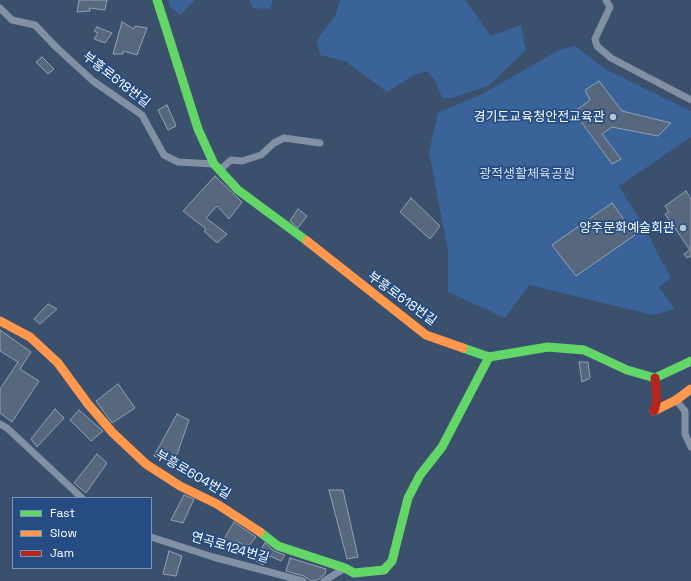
<!DOCTYPE html>
<html>
<head>
<meta charset="utf-8">
<style>
  body { margin:0 }
  #map { position:relative; width:691px; height:581px; overflow:hidden; background:#3b506d; font-family:"Space Grotesk",sans-serif }
  canvas { display:block }
  .legend { position:absolute; left:12px; top:497px; width:140px; height:72px; box-sizing:border-box; background:#254d83; border:1px solid #7c94b5; margin:0; padding:5px 7px; list-style:none; font-size:12px; color:#fff }
  .legend li { display:flex; align-items:center; gap:8px; height:20px }
  .legend b { width:20px; border:1px solid #7c94b5 }
</style>
</head>
<body>
<div id="map">
<canvas width="691" height="581"></canvas>
<ul class="legend">
<li><b style="height:5px;background:#63d668"></b>Fast</li>
<li><b style="height:5px;background:#ff974d"></b>Slow</li>
<li><b style="height:5px;background:#b3261e"></b>Jam</li>
</ul>
</div>
<script>
const c = document.querySelector('canvas').getContext('2d');
c.lineJoin = 'round';
function fillPath(path, color) {
  c.fillStyle = color;
  c.fill(path, 'evenodd');
}
function poly(rows) {
  const path = new Path2D();
  for (const r of rows) {
    path.moveTo(r[0], r[1]);
    for (let i = 2; i < r.length; i += 2) path.lineTo(r[i], r[i + 1]);
  }
  return path;
}
function strokePath(path, color, width, dash) {
  c.strokeStyle = color;
  c.lineWidth = width;
  c.lineCap = dash ? 'butt' : 'round';
  c.setLineDash(dash || []);
  c.stroke(path);
}
function drawText(font, color, halo, rows, align = 'center') {
  c.font = font + ' "Space Grotesk","Noto Sans KR",sans-serif';
  c.lineWidth = 3.5;
  c.setLineDash([]);
  c.textBaseline = 'middle';
  c.strokeStyle = halo;
  c.fillStyle = color;
  for (const [text, x, y, turn = 0] of rows) {
    c.save();
    c.translate(x, y);
    c.rotate((+turn || 0) * Math.PI / 180);
    c.textAlign = isNaN(turn) ? turn : align;
    if (halo) c.strokeText(text, 0, 0);
    c.fillText(text, 0, 0);
    c.restore();
  }
}
fillPath(poly([
  [168,0,195,0,180,15,170,7],
  [249,0,273,0,270,9,253,8],
  [340,0,465,0,491,36,521,25,526,50,488,86,452,98,442,98,436,82,427,71,414,75,387,92,345,61,320,55,317,40,336,14],
  [575,46,605,69,691,111,691,137,619,186,642,223,671,278,659,287,675,309,653,315,529,285,505,318,448,292,448,251,429,152,438,113,482,94,559,50]
]), '#3a6399');
const building = poly([
  [79,0,107,0,105,10,89,8,90,11,77,12,79,0],
  [122,22,134,29,135,26,147,28,137,55,123,51,123,54,113,54,122,22],
  [97,27,112,33,105,43,94,39,98,33,94,31,97,27],
  [42,57,54,69,48,74,36,62,42,57],
  [599,81,622,111,671,123,658,136,612,127,602,134,621,159,612,164,574,112,590,100,585,90,599,81],
  [167,105,176,126,168,130,158,110,167,105],
  [215,176,242,202,229,219,217,206,206,218,227,234,217,243,204,231,206,229,183,211,215,176],
  [686,191,691,199,691,256,687,258,684,254,690,250,665,214,669,212,665,206,686,191],
  [411,198,440,226,430,239,400,212,411,198],
  [612,203,635,235,576,276,552,245,612,203],
  [298,209,307,216,298,228,290,221,298,209],
  [48,304,57,309,40,324,34,319,48,304],
  [0,330,31,352,20,369,39,381,12,422,0,413,0,389,18,362,0,351,0,330],
  [579,362,588,362,590,378,582,382,579,362],
  [118,384,135,408,112,423,96,401,118,384],
  [55,409,64,418,37,447,31,439,55,409],
  [79,410,103,431,91,441,70,420,79,410],
  [177,414,189,420,174,463,154,456,177,414],
  [97,454,107,463,86,493,74,483,97,454],
  [329,490,343,490,358,557,347,559,329,490],
  [184,495,194,499,183,523,171,520,184,495],
  [234,522,256,537,247,548,239,542,230,551,220,546,234,522],
  [265,543,274,551,285,555,281,561,270,556,263,565,254,560,265,543],
  [169,551,182,556,176,576,163,574,169,551],
  [290,558,326,569,325,574,319,579,311,581,304,576,286,571,290,558]
]);
fillPath(building, '#56677e');
strokePath(building, '#94a1b2', 1);
strokePath(poly([
  [606,0,610,7,595,39,597,46,611,58,691,100],
  [0,8,12,20,35,25,56,47,93,81,142,115,164,155,178,162,214,164],
  [220,170,231,160,242,161,261,155,274,143,284,138,320,143],
  [676,400,685,411,685,434,691,447],
  [0,424,7,428,82,498],
  [151,537,213,557,303,581],
  [324,581,345,568]
]), '#8190a3', 7);
strokePath(poly([
  [157,0,198,129,214,164,238,190,307,241],
  [463,348,489,357,548,347,584,350,627,370,655,378,691,361],
  [260,532,278,546,345,568,354,573,384,570,392,561,408,498,420,475,442,447,489,357]
]), '#63d668', 9);
strokePath(poly([
  [307,241,426,335,463,348],
  [0,321,30,337,58,363,88,404,113,433,146,464,180,486,217,504,260,532],
  [654,411,676,400,691,389]
]), '#ff974d', 9);
strokePath(poly([
  [654,411,657,399,655,378]
]), '#b3261e', 9);
for (const [x, y, r, color] of [
  [613,117,4,"#bac2cc"],
  [683,228,4,"#bac2cc"]
]) {
  const dot = new Path2D();
  dot.arc(x, y, r, 0, 2 * Math.PI);
  c.fillStyle = color;
  c.fill(dot);
  strokePath(dot, '#254d83', 1.5);
}
drawText('13px', '#fff', '#254d83', [
  ["부흥로618번길",116,80,38],
  ["부흥로618번길",402,299,36],
  ["부흥로604번길",193,475,30],
  ["연곡로124번길",230,548,16]
]);
drawText('13px', '#fff', '#254d83', [
  ["경기도교육청안전교육관",605,117],
  ["양주문화예술회관",675,228]
], 'right');
drawText('13px', '#d1e1f6', '#254d83', [
  ["광적생활체육공원",527,174]
]);
</script>
</body>
</html>
